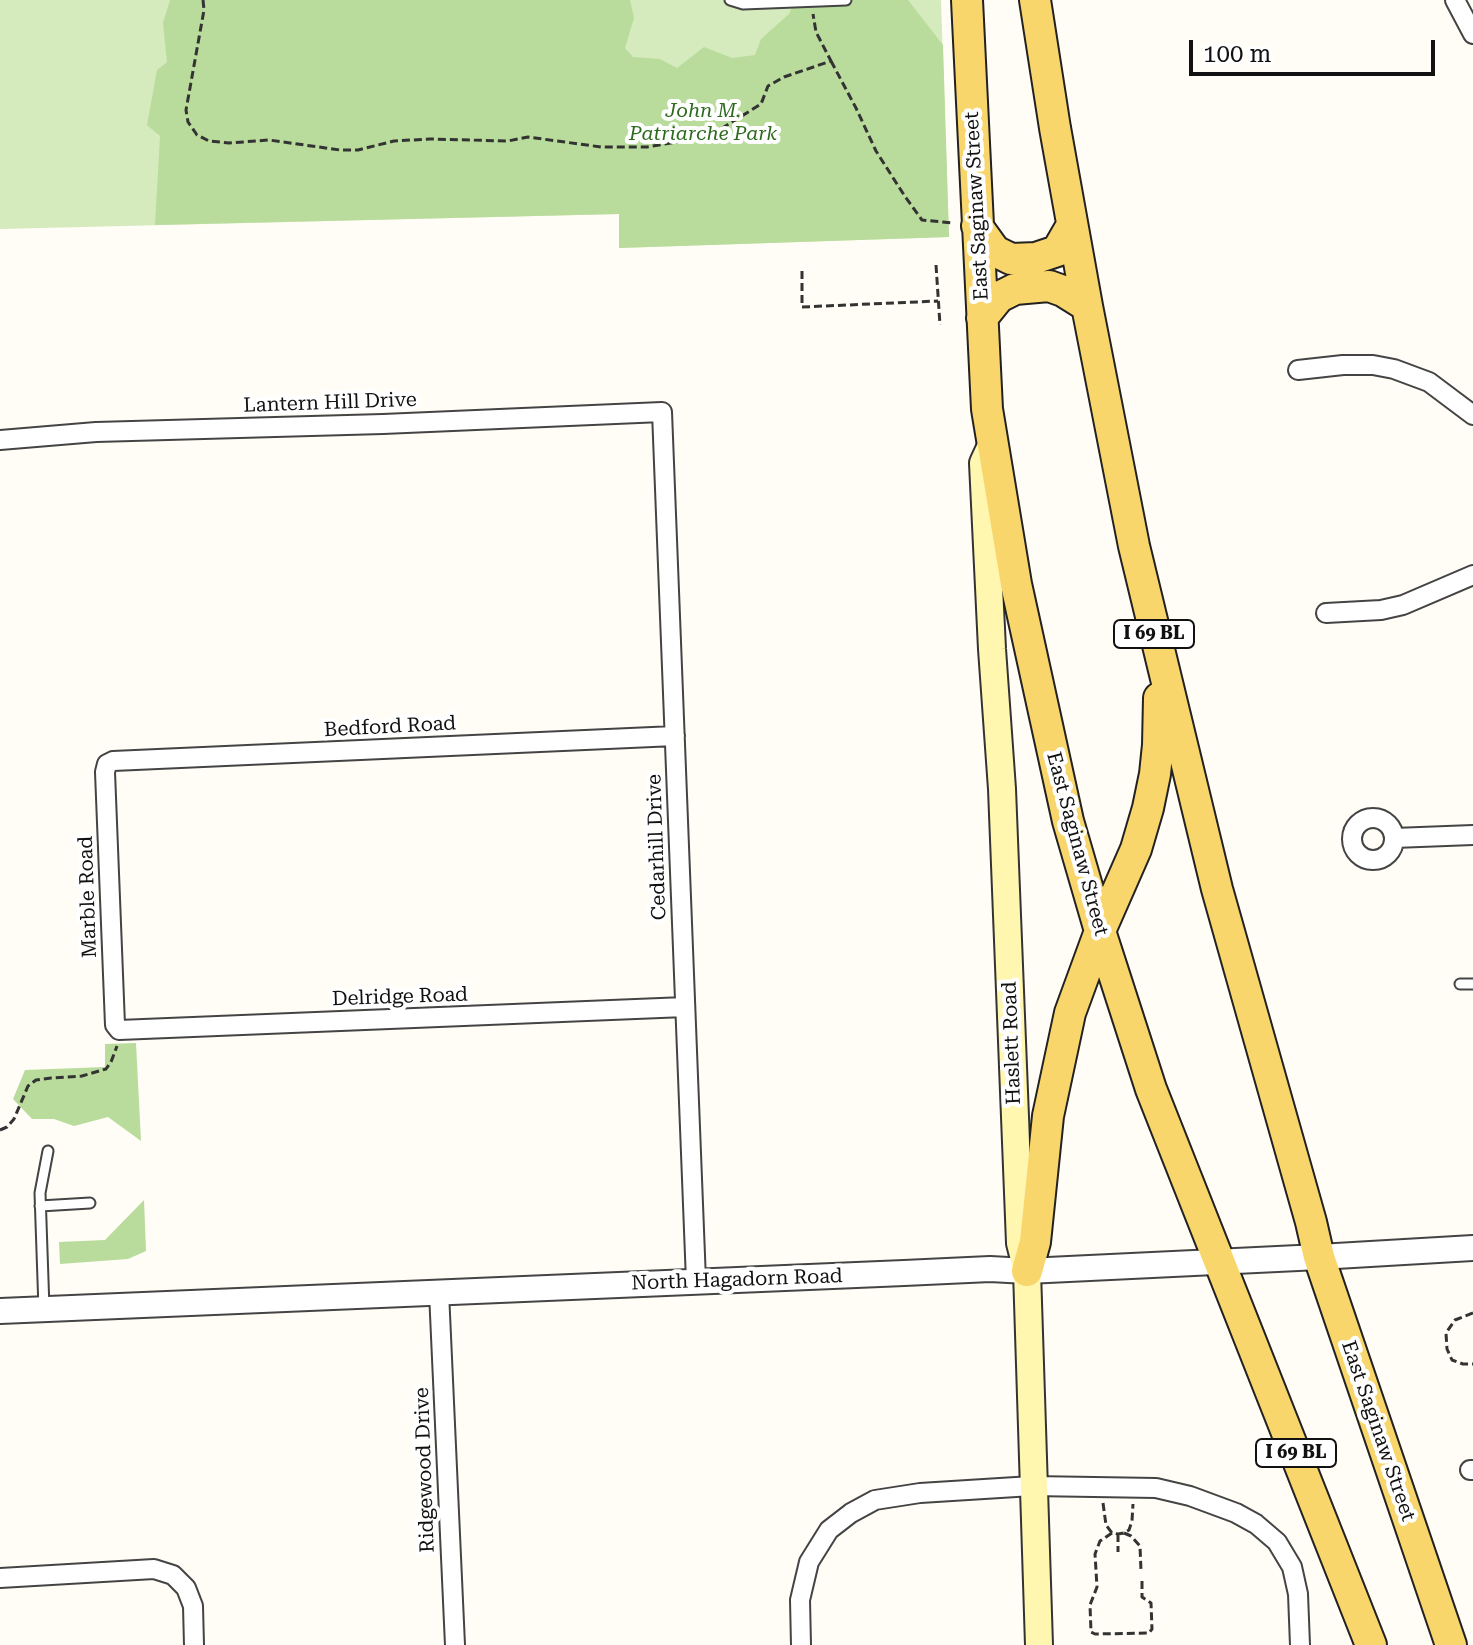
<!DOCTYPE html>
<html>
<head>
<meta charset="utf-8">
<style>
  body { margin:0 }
  #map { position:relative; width:1473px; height:1645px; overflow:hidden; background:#fffdf5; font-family:"Roboto Serif",serif }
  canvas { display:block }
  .scale { position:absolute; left:1189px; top:40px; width:246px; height:36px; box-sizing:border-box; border:4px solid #111; border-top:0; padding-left:10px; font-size:24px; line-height:28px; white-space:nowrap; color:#111; -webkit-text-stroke:6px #fff; paint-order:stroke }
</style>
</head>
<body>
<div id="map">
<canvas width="1473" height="1645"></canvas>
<div class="scale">100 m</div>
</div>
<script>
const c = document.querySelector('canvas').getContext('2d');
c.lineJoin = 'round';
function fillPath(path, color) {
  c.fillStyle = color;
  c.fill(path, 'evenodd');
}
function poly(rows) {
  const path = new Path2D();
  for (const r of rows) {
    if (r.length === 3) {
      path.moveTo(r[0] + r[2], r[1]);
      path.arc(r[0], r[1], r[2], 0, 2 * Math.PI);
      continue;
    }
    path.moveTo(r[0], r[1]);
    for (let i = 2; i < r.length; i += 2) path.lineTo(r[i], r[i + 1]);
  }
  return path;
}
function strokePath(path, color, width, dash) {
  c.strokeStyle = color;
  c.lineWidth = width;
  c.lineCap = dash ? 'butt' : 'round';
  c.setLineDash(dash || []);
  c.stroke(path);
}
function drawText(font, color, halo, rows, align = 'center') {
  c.font = font + ' "Roboto Serif",serif';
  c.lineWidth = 8;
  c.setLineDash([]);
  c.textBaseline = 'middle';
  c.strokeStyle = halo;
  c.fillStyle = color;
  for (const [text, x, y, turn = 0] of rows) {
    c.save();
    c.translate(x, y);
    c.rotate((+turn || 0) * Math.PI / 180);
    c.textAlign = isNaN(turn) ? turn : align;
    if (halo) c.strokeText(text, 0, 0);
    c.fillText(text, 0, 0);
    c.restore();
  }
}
fillPath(poly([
  [0,0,941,0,949,237,619,248,619,214,0,229]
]), '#d5ebbd');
fillPath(poly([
  [170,0,630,0,634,18,625,48,633,57,660,59,677,68,704,47,732,58,755,55,761,39,789,14,795,0,908,0,943,45,949,237,619,248,619,214,155,225,160,136,147,125,157,70,167,62,163,23],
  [136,1043,141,1141,108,1117,74,1126,54,1119,32,1119,13,1099,25,1070,105,1067,105,1044],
  [144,1200,146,1251,128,1259,60,1264,59,1242,105,1240]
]), '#b9dc9c');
const service = poly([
  [730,0,743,4,846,0],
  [1460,984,1473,984],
  [40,1206,90,1203],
  [44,1309,40,1193,48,1151]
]);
const minor = poly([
  [1455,0,1473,34],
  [1298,370,1343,365,1373,365,1394,369,1429,382,1473,415],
  [0,440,96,432,383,424,662,412,696,1281],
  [1326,613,1381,610,1403,605,1473,575],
  [675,736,113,761,107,764,105,772,115,1025,119,1030,685,1007],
  [1373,839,21],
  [1394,838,1473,835],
  [439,1292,455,1645],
  [1470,1470,1473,1470],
  [0,1578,154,1569,173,1575,186,1588,193,1606,194,1645],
  [801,1645,800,1600,809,1562,829,1530,851,1513,875,1500,920,1493,1032,1486,1156,1488,1190,1496,1236,1513,1256,1524,1277,1542,1292,1567,1298,1594,1300,1645]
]);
const tertiary = poly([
  [0,1311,904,1273,990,1269,1027,1271,1319,1257,1473,1248]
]);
const secondary = poly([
  [989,450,983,463,992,649,1002,789,1020,1243,1027,1271,1039,1645]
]);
const primary = poly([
  [967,0,987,409,1016,584,1068,821,1100,931,1151,1089,1371,1645],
  [1035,0,1055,128,1087,306,1134,546,1217,889,1311,1222,1319,1257,1451,1645],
  [977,226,995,251,1011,259,1036,258,1057,251,1072,225],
  [982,318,999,297,1015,289,1049,286,1063,291,1087,306],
  [1027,1271,1035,1242,1048,1116,1070,1013,1100,931,1136,849,1148,808,1155,774,1158,745,1159,698]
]);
strokePath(service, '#444', 13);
strokePath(minor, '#444', 22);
strokePath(tertiary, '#444', 28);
strokePath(secondary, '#333', 30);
strokePath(primary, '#222', 34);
strokePath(poly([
  [203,0,204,10,186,110,188,122,197,135,209,141,229,143,269,140,340,150,358,150,394,141,430,139,508,141,528,137,601,147,647,147,708,137,761,104,768,86,784,77,831,61,816,32,813,14],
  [831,61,856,108,876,151,904,195,922,220,954,223],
  [936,265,940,325],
  [802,271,802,307,938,301],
  [0,1130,7,1127,14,1119,28,1086,36,1080,51,1078,82,1076,106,1069,111,1062,117,1046],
  [1473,1313,1455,1320,1446,1333,1447,1349,1452,1360,1463,1364,1473,1364],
  [1103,1503,1106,1525,1112,1533,1118,1534,1124,1533,1129,1530,1132,1521,1133,1504],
  [1112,1533,1100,1541,1095,1554,1097,1587,1090,1605,1091,1632,1095,1634,1149,1633,1152,1629,1151,1603,1142,1597,1142,1578],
  [1124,1533,1131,1536,1140,1546,1141,1571],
  [1118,1534,1118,1552]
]), '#333', 3, [8, 4]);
strokePath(service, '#fff', 9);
strokePath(minor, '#fff', 18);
strokePath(tertiary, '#fff', 24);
strokePath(secondary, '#fff6b0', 26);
strokePath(primary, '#f9d66b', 30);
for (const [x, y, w] of [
  [1154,634,80],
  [1296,1453,80]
]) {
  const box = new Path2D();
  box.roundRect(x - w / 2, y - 14, w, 28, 6);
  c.fillStyle = '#fff';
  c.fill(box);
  strokePath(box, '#111', 2);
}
drawText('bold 18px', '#111', null, [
  ["I 69 BL",1154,634],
  ["I 69 BL",1296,1453]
]);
drawText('italic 20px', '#2f6b1f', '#fff', [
  ["John M.",703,111],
  ["Patriarche Park",703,134]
]);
drawText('20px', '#111', '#fff', [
  ["East Saginaw Street",977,206,-93],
  ["Lantern Hill Drive",330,403,-2],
  ["Bedford Road",390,727,-3],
  ["East Saginaw Street",1077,844,75],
  ["Cedarhill Drive",657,847,-92],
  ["Marble Road",88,897,-92],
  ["Delridge Road",400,997,-2],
  ["Haslett Road",1012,1043,-92],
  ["North Hagadorn Road",737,1280,-2],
  ["East Saginaw Street",1378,1431,71],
  ["Ridgewood Drive",425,1470,-92]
]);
</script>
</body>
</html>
